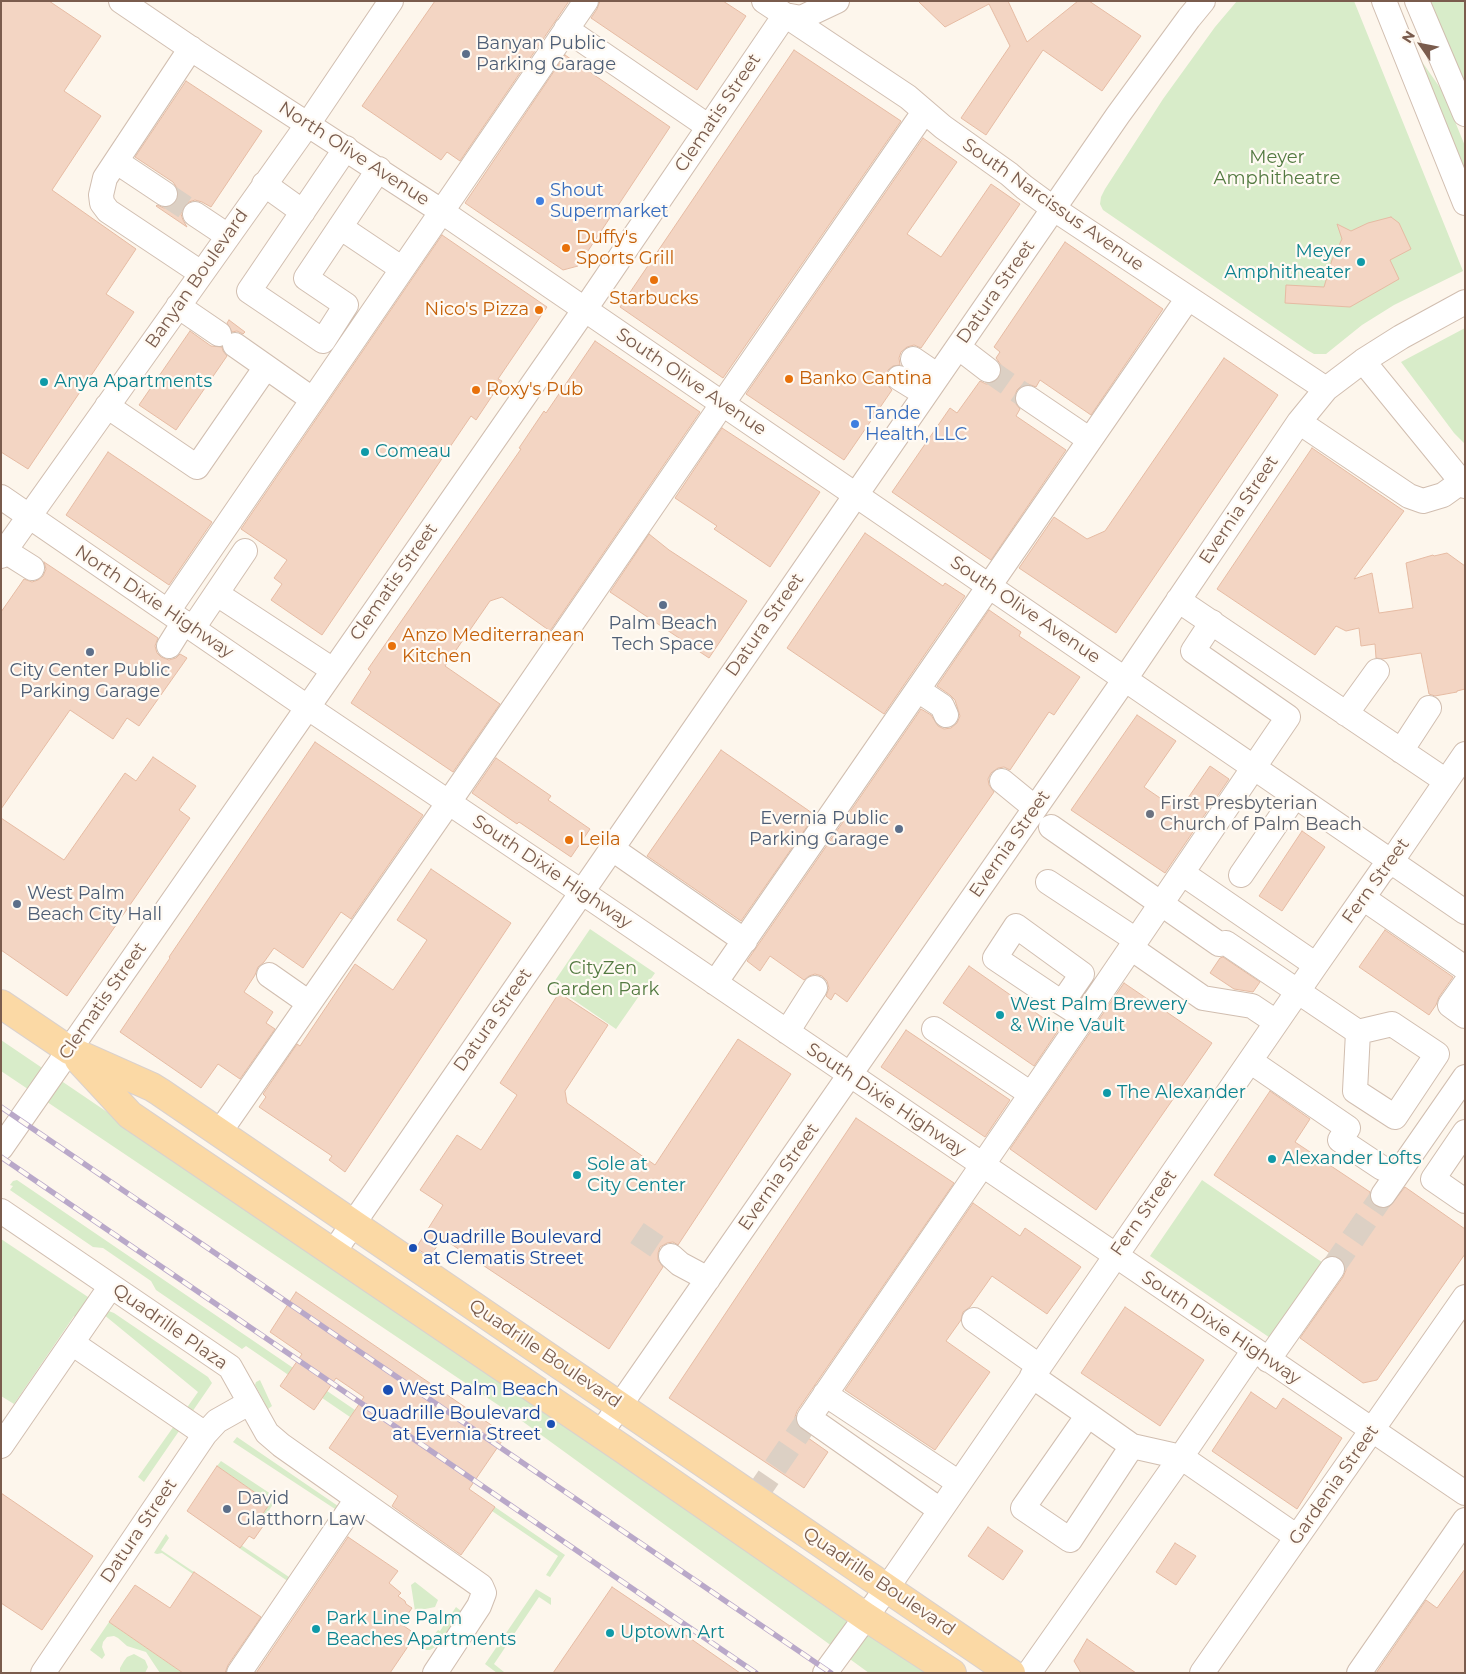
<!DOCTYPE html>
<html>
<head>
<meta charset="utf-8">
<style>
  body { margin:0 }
  #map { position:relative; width:1466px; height:1674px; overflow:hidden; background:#fdf6ec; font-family:Montserrat,sans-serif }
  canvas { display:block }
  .frame { position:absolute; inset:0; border:2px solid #7a5c4d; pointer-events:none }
  .north { position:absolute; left:1396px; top:20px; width:50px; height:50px; -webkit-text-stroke:4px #fffaf3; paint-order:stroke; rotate:303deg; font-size:14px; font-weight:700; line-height:20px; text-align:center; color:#7a5c4d }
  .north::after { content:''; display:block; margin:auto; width:18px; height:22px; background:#7a5c4d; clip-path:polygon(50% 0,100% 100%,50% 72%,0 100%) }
</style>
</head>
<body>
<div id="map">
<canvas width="1466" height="1674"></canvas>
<div class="frame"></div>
<div class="north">N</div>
</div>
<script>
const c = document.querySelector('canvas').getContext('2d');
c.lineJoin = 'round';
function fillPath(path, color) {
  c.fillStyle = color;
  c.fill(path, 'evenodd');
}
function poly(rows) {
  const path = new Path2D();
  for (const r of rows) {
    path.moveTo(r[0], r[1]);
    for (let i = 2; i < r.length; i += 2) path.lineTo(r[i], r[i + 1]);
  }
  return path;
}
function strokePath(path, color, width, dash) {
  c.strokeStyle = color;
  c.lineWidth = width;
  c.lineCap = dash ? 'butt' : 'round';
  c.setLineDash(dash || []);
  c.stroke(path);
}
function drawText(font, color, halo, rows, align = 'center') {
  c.font = font + ' Montserrat,sans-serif';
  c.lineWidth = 4.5;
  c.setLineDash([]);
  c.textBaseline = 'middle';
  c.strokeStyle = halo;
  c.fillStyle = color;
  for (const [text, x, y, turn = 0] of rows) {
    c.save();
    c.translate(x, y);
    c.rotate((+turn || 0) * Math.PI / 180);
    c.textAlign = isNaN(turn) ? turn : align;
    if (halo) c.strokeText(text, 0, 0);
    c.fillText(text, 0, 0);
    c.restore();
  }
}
fillPath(poly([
  [1237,1,1354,1,1463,271,1394,305,1362,325,1326,354,1314,354,1307,350,1103,210,1100,204,1101,197,1105,189,1163,99,1215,27],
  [1430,1,1465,1,1465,88,1462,82],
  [1418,56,1443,92,1465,146,1465,175],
  [1465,328,1465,444,1454,433,1401,362],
  [590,929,655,973,616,1029,552,985],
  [1,1040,934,1673,869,1673,522,1421,1,1071],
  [17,1180,355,1410,350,1417,246,1346,242,1349,156,1290,151,1281,103,1248,93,1247,10,1190,13,1186,10,1185,13,1181],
  [1202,1180,1332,1269,1279,1344,1150,1256],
  [1,1239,94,1301,81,1321,74,1316,14,1404,1,1396],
  [106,1310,114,1313,208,1377,212,1383,144,1482,138,1477,198,1392,103,1314],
  [260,1380,272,1406,268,1409,255,1385,256,1382],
  [237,1437,338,1506,292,1584,239,1548,241,1545,289,1577,335,1509,233,1442],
  [221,1461,277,1498,266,1515,263,1514,270,1503,217,1466],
  [495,1507,565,1555,550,1577,546,1575,558,1556,492,1511],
  [166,1534,169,1538,161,1550,194,1572,193,1574,162,1553,157,1554,154,1553],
  [415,1582,438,1600,435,1607,415,1611,411,1585],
  [536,1589,551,1598,551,1605,539,1597,494,1664,504,1672,497,1673,485,1664],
  [456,1607,461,1611,437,1646,430,1650,423,1650,438,1630,440,1631],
  [109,1622,183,1673,160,1673,146,1652,127,1646,118,1638,114,1636,107,1637,103,1642,102,1647,105,1655,102,1659,90,1650],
  [134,1654,145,1660,148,1667,145,1673,120,1673,120,1668,124,1661,127,1657]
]), '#d8ecc9');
const building = poly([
  [1,1,49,1,101,36,64,91,101,116,52,190,136,249,106,294,134,312,28,469,1,452,1,1],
  [435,1,569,1,460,161,447,152,441,160,362,106,435,1],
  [600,1,723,1,746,16,697,90,591,18,597,9,600,1],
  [918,1,1008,1,1027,42,1078,1,1089,1,1141,36,1102,91,1043,50,986,135,961,118,1010,46,989,4,945,27,918,1],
  [794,50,901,121,723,378,620,307,794,50],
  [565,55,670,127,578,266,563,270,465,203,565,55],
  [186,81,262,131,211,207,202,202,195,200,189,202,184,206,181,214,183,220,187,227,156,206,157,205,164,208,171,206,176,202,179,194,177,188,173,182,135,157,186,81],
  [923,138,957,162,907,234,941,257,991,184,1020,204,921,348,914,345,907,347,901,352,899,358,900,365,893,366,888,370,885,378,887,385,892,390,844,460,746,394,923,138],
  [1391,217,1399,223,1411,249,1390,260,1399,279,1350,307,1285,303,1286,285,1324,287,1332,260,1342,239,1337,224,1351,231,1368,223,1391,217],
  [442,235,547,307,498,379,502,381,476,420,471,416,322,635,271,600,282,584,274,578,287,560,241,529,442,235],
  [1065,242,1163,309,1091,415,1040,380,1036,387,1028,384,1022,385,1017,390,1014,398,1016,404,1020,409,1016,416,1066,450,991,560,892,492,950,408,957,413,980,381,986,384,993,383,999,378,1002,372,1001,365,996,358,1000,352,994,347,1065,242],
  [229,320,245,332,243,334,237,331,232,332,227,323,229,320],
  [190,331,211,346,222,347,223,351,227,356,176,430,139,405,190,331],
  [595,341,700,412,550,631,502,597,490,601,445,666,500,704,453,772,351,703,371,672,368,669,521,449,519,448,544,411,546,413,595,341],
  [1224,358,1278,395,1116,633,1019,568,1054,517,1087,539,1105,531,1224,358],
  [722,428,820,492,770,567,714,529,717,526,675,498,722,428],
  [1312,448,1404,511,1354,579,1372,573,1379,613,1413,608,1406,563,1433,555,1434,556,1447,553,1465,566,1465,689,1457,691,1457,692,1435,696,1429,694,1421,653,1382,659,1376,658,1375,644,1361,646,1359,628,1346,631,1336,626,1315,655,1217,589,1312,448],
  [108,452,212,522,169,585,66,515,108,452],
  [865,533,943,586,945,583,965,596,884,714,787,648,865,533],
  [649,534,669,550,747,601,709,658,610,592,649,534],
  [44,562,158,638,155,646,157,653,161,657,169,660,176,658,180,654,187,658,139,726,127,718,113,739,70,710,1,809,1,612,24,579,32,582,38,580,43,576,46,569,44,562],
  [989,610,1021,632,1019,636,1080,677,1054,715,1049,712,1010,770,1004,767,998,768,991,773,988,779,989,785,994,792,847,1002,835,993,831,1000,826,996,829,988,827,981,822,976,815,974,809,976,804,980,770,956,760,971,747,961,921,709,931,715,938,726,944,729,951,728,957,723,960,716,955,700,950,695,937,686,989,610],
  [1137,715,1176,741,1144,787,1179,811,1210,766,1229,779,1165,873,1071,810,1137,715],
  [315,742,423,815,351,919,341,912,303,968,274,948,264,962,258,967,255,975,244,992,273,1012,266,1023,275,1029,240,1079,218,1064,201,1088,120,1032,170,958,169,957,315,742],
  [721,750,815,815,741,921,647,856,721,750],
  [153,757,196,786,179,810,190,818,67,996,1,950,1,818,64,860,125,773,136,781,153,757],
  [496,758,551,796,548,800,590,829,571,857,519,822,517,824,472,793,496,758],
  [1302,831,1325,847,1282,911,1259,896,1302,831],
  [431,869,511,923,345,1172,329,1160,332,1156,259,1107,266,1097,263,1094,297,1044,300,1046,355,964,393,990,427,940,397,920,431,869],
  [1385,930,1453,977,1439,997,1436,1005,1429,1015,1359,967,1385,930],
  [1223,957,1260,982,1253,992,1234,989,1210,973,1220,958,1223,957],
  [969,966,1059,1029,1034,1066,943,1003,969,966],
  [1124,983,1212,1043,1096,1210,1010,1149,1124,983],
  [559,993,608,1025,565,1091,567,1103,655,1165,738,1039,791,1074,678,1245,673,1242,667,1243,660,1247,658,1253,658,1260,663,1267,609,1349,442,1238,430,1257,416,1248,443,1205,420,1190,457,1135,481,1150,517,1095,500,1083,559,993],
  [906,1030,1010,1100,985,1137,881,1067,906,1030],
  [1270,1091,1310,1119,1295,1142,1370,1192,1370,1200,1375,1206,1381,1209,1389,1207,1405,1187,1465,1229,1465,1254,1377,1380,1363,1383,1300,1338,1343,1277,1346,1270,1344,1263,1339,1258,1333,1255,1214,1175,1270,1091],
  [856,1118,954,1183,797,1411,795,1417,797,1424,794,1428,828,1452,804,1488,669,1398,856,1118],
  [973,1203,1020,1236,1025,1228,1081,1267,1047,1314,992,1276,970,1307,963,1312,961,1320,946,1341,990,1372,935,1450,845,1390,973,1203],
  [296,1292,506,1435,469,1489,495,1507,461,1555,392,1506,398,1496,329,1448,364,1397,336,1378,314,1410,280,1386,302,1354,270,1332,296,1292],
  [1125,1307,1204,1360,1160,1426,1081,1373,1125,1307],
  [1251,1392,1276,1409,1283,1398,1342,1438,1297,1509,1212,1451,1251,1392],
  [217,1466,270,1503,262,1515,268,1519,254,1539,249,1536,240,1548,187,1511,217,1466],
  [1,1493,93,1556,42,1630,1,1603,1,1493],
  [988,1527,1023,1551,1003,1580,968,1556,988,1527],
  [348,1537,398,1571,389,1583,401,1593,398,1596,405,1601,406,1604,412,1608,401,1624,414,1633,411,1638,413,1639,390,1673,256,1673,348,1537],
  [1175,1543,1196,1556,1176,1585,1156,1572,1175,1543],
  [1465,1569,1465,1673,1376,1673,1426,1600,1437,1608,1465,1569],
  [194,1572,261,1617,228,1665,225,1673,183,1673,109,1622,135,1585,170,1608,194,1572],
  [612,1587,670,1626,671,1625,740,1673,553,1673,612,1587],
  [1087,1639,1136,1673,1081,1673,1074,1661,1087,1639]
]);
fillPath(building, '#f3d5c3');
strokePath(building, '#e6bba3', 1);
strokePath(poly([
  [165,194,195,214],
  [988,370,1028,398],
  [637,1233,671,1256],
  [1332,1269,1383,1195],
  [755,1497,809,1418]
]), '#dcd0c4', 24, [24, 12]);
const minor = poly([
  [121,1,199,54,441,211,1465,912],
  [764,1,908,97,943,127,1009,174,1024,187,1054,209,1326,389],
  [1384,1,1465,203],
  [1417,1,1465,114],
  [785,15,801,18,837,1],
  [566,29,709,127],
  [191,48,105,178,101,195,102,203,108,211,201,273],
  [346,148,249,291,323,341,346,305,306,278,379,169],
  [117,162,165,194],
  [264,184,303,212],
  [195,214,228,236],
  [340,227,401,268],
  [178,306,219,334],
  [235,345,312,399],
  [958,347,988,370],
  [913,359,938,376],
  [1363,361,1465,486],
  [899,378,925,394],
  [1028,398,1090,440],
  [107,406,197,467,266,367],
  [1299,422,1409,496,1423,501,1443,495,1461,482],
  [1,497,307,707,595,901,1465,1493],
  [5,551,32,568],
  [1,556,308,124,391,1],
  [217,594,333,670],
  [1178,600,1446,781],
  [168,611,586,1],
  [193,628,245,551],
  [169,646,184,622],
  [918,690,942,706,946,715],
  [1346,714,1377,671],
  [1401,751,1429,708],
  [1002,781,1035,808],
  [1051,827,1219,944,1226,943,1358,1032,1392,1024,1437,1054,1395,1117,1355,1091,1358,1032],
  [611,848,745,941],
  [1182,873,1316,965],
  [1241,875,1295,796],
  [1048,882,1136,940],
  [1363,898,1465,968],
  [1131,948,1203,998,1252,1006,1276,1022],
  [269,975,309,1003],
  [715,983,1188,298],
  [1465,984,1450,1005,1465,1016],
  [1084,1017,1288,717,1193,651,1212,622],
  [934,1029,1031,1094],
  [787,1032,815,988],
  [1250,1061,1348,1128,1340,1140,1382,1168],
  [1465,1132,1433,1179,1465,1201],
  [219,1133,449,802,723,403,924,112],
  [1,1148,585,309,785,15],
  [1383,1195,1465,1077],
  [1,1211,230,1367,267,1433,281,1445,481,1586,484,1593,479,1606,435,1673],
  [333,1253,1118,115,1189,18,1203,1],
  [671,1256,680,1264,708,1279],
  [974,1320,1039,1366],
  [72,1343,205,1434],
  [1254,1350,1181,1457,1297,1537],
  [1268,1360,1332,1269],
  [1032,1376,1088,1415],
  [825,1394,959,1483],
  [600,1434,1125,679,1299,422,1326,389,1363,361,1401,337,1465,302],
  [1,1446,111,1286],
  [940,1510,809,1418,1084,1017,1062,1003,995,958,1016,926,1082,974,1062,1003],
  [43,1673,205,1434,217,1421,249,1403],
  [239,1673,357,1499],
  [825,1673,887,1588,1316,965,1381,872,1391,862,1465,754],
  [1029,1673,1181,1457,1132,1446,1070,1540,1023,1508,1088,1415,1132,1446],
  [1202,1673,1465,1297],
  [1359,1673,1465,1520]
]);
const major = poly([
  [1,1004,69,1050,152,1087,160,1092,1011,1673],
  [79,1060,130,1115,623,1449,866,1617,952,1673]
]);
strokePath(minor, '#d1beb0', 26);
strokePath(major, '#dad1cd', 30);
strokePath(minor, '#fff', 24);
strokePath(major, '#fbd9a5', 28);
const rail = poly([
  [1,1107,831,1673],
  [1,1157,756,1673]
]);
strokePath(rail, '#b9a8c9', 5.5);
strokePath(rail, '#fffaf3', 4, [11]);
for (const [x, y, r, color] of [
  [466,54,5,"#5c6f8a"],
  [540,201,5,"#3f7fe0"],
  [566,248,5,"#e8710a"],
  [1361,262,5,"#0f9aa8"],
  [654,280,5,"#e8710a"],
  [539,310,5,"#e8710a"],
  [789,379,5,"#e8710a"],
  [44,382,5,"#0f9aa8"],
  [476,390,5,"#e8710a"],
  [855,424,5,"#3f7fe0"],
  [365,452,5,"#0f9aa8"],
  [663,605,5,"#5c6f8a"],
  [392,646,5,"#e8710a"],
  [90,652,5,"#5c6f8a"],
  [1150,814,5,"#6b7280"],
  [899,829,5,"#5c6f8a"],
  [569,840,5,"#e8710a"],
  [17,904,5,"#5c6f8a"],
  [1000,1015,5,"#0f9aa8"],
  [1107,1093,5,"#0f9aa8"],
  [1272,1159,5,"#0f9aa8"],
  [577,1175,5,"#0f9aa8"],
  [413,1248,5,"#1a4fb4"],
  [388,1390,6,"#1a4fb4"],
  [551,1424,5,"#1a4fb4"],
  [227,1509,5,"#5c6f8a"],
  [316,1629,5,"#0f9aa8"],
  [610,1633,5,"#0f9aa8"]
]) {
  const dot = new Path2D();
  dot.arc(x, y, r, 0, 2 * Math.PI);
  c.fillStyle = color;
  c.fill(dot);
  strokePath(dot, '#fffaf3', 2);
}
drawText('18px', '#4e5e75', '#fffaf3', [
  ["Banyan Public",476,44],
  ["Parking Garage",476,65],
  ["Palm Beach",663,624,"center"],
  ["Tech Space",663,645,"center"],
  ["City Center Public",90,671,"center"],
  ["Parking Garage",90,692,"center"],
  ["Evernia Public",889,819,"right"],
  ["Parking Garage",889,840,"right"],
  ["West Palm",27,894],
  ["Beach City Hall",27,915],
  ["David",237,1499],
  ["Glatthorn Law",237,1520]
], 'left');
drawText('18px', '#7a5c4d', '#fffaf3', [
  ["Clematis Street",718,113,-56],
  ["North Olive Avenue",354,154,33],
  ["South Narcissus Avenue",1053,205,35],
  ["Banyan Boulevard",197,279,-55],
  ["Datura Street",996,292,-55],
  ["South Olive Avenue",691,382,34],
  ["Evernia Street",1239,510,-56],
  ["Clematis Street",394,582,-55],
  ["North Dixie Highway",154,602,34],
  ["South Olive Avenue",1025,610,34],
  ["Datura Street",765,625,-55],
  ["Evernia Street",1010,844,-55],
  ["South Dixie Highway",552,872,34],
  ["Fern Street",1376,881,-54],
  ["Clematis Street",103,1001,-55],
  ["Datura Street",493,1020,-55],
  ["South Dixie Highway",886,1100,34],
  ["Evernia Street",779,1177,-55],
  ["Fern Street",1144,1213,-55],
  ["Quadrille Plaza",170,1327,35],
  ["South Dixie Highway",1221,1328,34],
  ["Quadrille Boulevard",545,1354,34],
  ["Gardenia Street",1334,1485,-55],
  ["Datura Street",139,1531,-56],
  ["Quadrille Boulevard",879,1582,34]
]);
drawText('18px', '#537a41', '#fffaf3', [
  ["Meyer",1277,158],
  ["Amphitheatre",1277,179],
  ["CityZen",603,969],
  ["Garden Park",603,990]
]);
drawText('18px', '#366cbe', '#fffaf3', [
  ["Shout",550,191],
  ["Supermarket",550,212],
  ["Tande",865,414],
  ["Health, LLC",865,435]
], 'left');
drawText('18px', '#c56008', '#fffaf3', [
  ["Duffy's",576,238],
  ["Sports Grill",576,259],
  ["Starbucks",654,299,"center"],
  ["Nico's Pizza",529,310,"right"],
  ["Banko Cantina",799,379],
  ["Roxy's Pub",486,390],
  ["Anzo Mediterranean",402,636],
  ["Kitchen",402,657],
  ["Leila",579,840]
], 'left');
drawText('18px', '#0d838f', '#fffaf3', [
  ["Meyer",1351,252,"right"],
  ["Amphitheater",1351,273,"right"],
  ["Anya Apartments",54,382],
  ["Comeau",375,452],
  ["West Palm Brewery",1010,1005],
  ["& Wine Vault",1010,1026],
  ["The Alexander",1117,1093],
  ["Alexander Lofts",1282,1159],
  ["Sole at",587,1165],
  ["City Center",587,1186],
  ["Park Line Palm",326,1619],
  ["Beaches Apartments",326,1640],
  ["Uptown Art",620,1633]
], 'left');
drawText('18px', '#5b616d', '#fffaf3', [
  ["First Presbyterian",1160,804],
  ["Church of Palm Beach",1160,825]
], 'left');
drawText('18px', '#164399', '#fffaf3', [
  ["Quadrille Boulevard",423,1238],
  ["at Clematis Street",423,1259],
  ["West Palm Beach",399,1390],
  ["Quadrille Boulevard",541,1414,"right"],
  ["at Evernia Street",541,1435,"right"]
], 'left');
</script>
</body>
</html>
